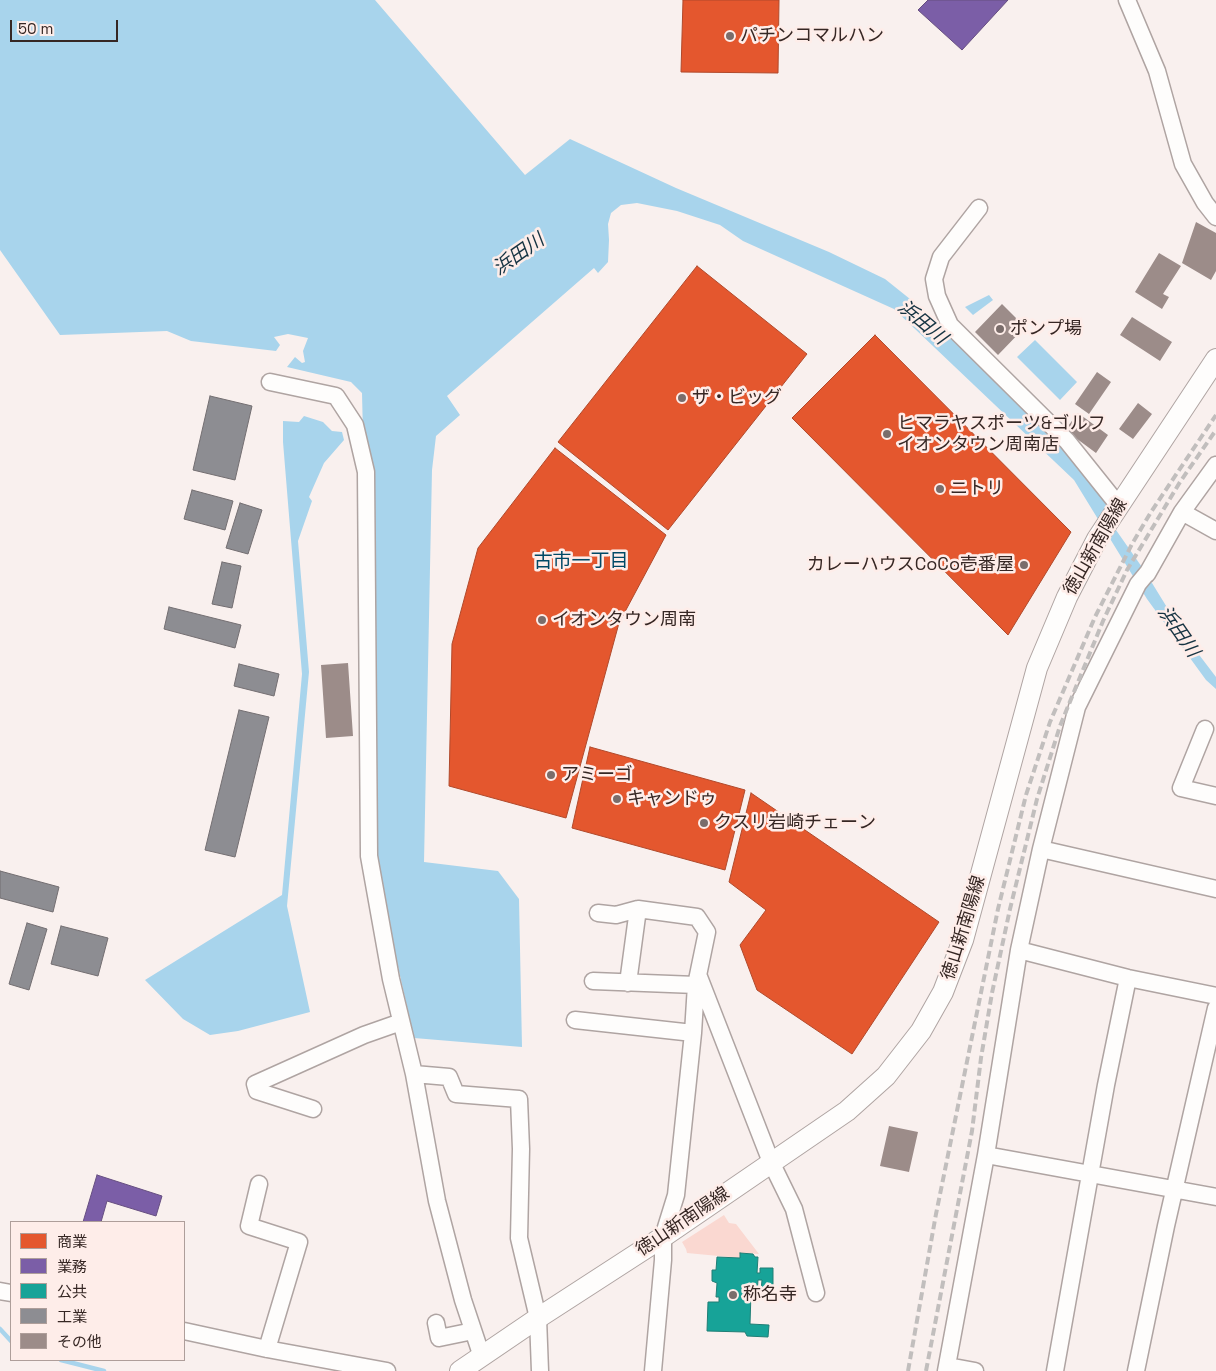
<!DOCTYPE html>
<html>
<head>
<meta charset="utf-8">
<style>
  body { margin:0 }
  #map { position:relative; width:1216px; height:1371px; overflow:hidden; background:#f9f0ee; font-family:"Space Grotesk","Noto Sans JP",sans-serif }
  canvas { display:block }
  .legend { position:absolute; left:10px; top:1221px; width:175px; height:140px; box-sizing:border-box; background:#feede9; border:1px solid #ae9e9a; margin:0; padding:6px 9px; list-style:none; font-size:15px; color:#362724 }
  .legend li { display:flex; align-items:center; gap:10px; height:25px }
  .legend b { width:25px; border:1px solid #ae9e9a }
  .scale { position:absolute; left:10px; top:20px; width:108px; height:22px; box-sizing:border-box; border:2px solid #362724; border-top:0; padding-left:6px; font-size:15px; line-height:18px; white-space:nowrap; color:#362724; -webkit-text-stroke:4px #feede9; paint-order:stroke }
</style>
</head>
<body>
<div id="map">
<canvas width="1216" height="1371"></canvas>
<ul class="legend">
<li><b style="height:14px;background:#e4572e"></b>商業</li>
<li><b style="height:14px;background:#7b5ea7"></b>業務</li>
<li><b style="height:14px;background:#17a398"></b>公共</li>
<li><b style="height:14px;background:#8d8d92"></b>工業</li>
<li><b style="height:14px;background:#9c8c89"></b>その他</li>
</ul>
<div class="scale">50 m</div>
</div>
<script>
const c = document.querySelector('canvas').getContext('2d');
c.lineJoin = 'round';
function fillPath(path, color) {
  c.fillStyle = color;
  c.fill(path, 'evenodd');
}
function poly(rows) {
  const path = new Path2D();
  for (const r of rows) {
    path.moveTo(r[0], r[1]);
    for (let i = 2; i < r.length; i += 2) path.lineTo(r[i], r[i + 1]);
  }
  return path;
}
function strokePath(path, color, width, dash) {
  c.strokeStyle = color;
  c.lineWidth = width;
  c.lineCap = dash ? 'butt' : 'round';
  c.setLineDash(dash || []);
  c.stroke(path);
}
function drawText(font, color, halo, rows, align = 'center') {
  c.font = font + ' "Space Grotesk","Noto Sans JP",sans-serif';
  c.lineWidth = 5;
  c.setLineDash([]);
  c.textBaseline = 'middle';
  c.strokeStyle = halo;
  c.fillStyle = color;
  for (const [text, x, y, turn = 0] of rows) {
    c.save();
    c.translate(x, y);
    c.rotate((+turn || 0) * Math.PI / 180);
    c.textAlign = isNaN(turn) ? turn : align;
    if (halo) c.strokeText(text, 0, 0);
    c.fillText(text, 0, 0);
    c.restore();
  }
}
fillPath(poly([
  [724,1215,729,1223,736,1224,759,1254,740,1253,740,1258,687,1253,686,1249,682,1242]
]), '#fad8d1');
fillPath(poly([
  [0,0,375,0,525,175,570,139,676,188,829,252,885,279,915,303,1063,445,1105,499,1116,530,1144,570,1184,635,1216,677,1216,689,1206,680,1147,599,1074,480,894,309,743,241,720,225,677,211,637,203,621,205,611,213,608,224,609,240,608,262,598,273,594,268,447,396,460,415,436,436,432,470,424,862,498,871,519,899,522,1047,414,1038,373,855,362,393,351,382,287,367,295,357,302,363,305,362,303,351,308,338,288,334,274,337,280,345,276,351,191,341,167,331,60,335,0,250],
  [989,295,993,300,973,315,965,307],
  [1035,340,1077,382,1060,400,1017,357],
  [304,416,323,422,332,431,342,432,344,440,324,463,309,497,312,501,298,541,309,672,287,906,310,1012,238,1031,210,1035,183,1019,145,980,282,895,302,674,283,442,283,421,299,422]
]), '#a8d4ec');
const shops = poly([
  [683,0,779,0,778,73,681,72,683,0],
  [697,266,807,354,668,530,558,442,697,266],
  [875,335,1071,532,1008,635,792,418,875,335],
  [555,448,666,535,619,623,566,818,449,786,452,644,478,548,555,448],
  [590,747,745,790,725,870,572,828,590,747],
  [751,793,939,922,852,1054,757,990,740,945,766,910,729,882,751,793]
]);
fillPath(shops, '#e4572e');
strokePath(shops, '#b0492b', 1);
const offices = poly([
  [928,0,1008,0,962,50,918,10,928,0],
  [97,1175,162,1196,156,1216,107,1201,101,1222,83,1222,97,1175]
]);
fillPath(offices, '#7b5ea7');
strokePath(offices, '#664e80', 1);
const public = poly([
  [740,1253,753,1254,755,1257,758,1257,757,1273,760,1273,760,1268,773,1268,773,1291,761,1291,762,1280,758,1280,757,1294,751,1293,750,1324,769,1325,768,1337,747,1336,745,1332,707,1331,708,1302,719,1302,719,1297,716,1297,717,1283,712,1281,712,1270,716,1270,717,1257,740,1258,740,1253]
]);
fillPath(public, '#17a398');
strokePath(public, '#207e75', 1);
const industry = poly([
  [210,396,252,406,235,480,193,470,210,396],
  [192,490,233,501,225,530,184,519,192,490],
  [240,503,262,510,248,554,226,548,240,503],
  [222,562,241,566,232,608,212,604,222,562],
  [169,607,241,625,235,648,164,629,169,607],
  [239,664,279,674,274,696,234,686,239,664],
  [239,710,269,717,235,857,205,850,239,710],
  [0,871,59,887,53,912,0,898,0,871],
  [27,923,47,929,29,990,9,984,27,923],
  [61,926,108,938,98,976,51,964,61,926]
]);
fillPath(industry, '#8d8d92');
strokePath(industry, '#736e71', 1);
strokePath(poly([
  [0,1329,11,1341],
  [61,1360,104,1371]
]), '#a8d4ec', 4.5);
fillPath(poly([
  [1196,222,1216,233,1216,271,1211,280,1182,263],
  [1159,253,1181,266,1163,294,1169,297,1162,309,1135,292],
  [1002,304,1025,327,998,355,975,332],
  [1132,317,1172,342,1160,361,1120,335],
  [1097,372,1111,382,1089,414,1075,404],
  [1138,403,1152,414,1133,439,1119,429],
  [1078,413,1108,435,1096,453,1065,430],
  [348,663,353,736,326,738,321,665],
  [889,1126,918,1132,909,1172,880,1166]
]), '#9c8c89');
const minor = poly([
  [1127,0,1157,71,1183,164,1205,203,1216,217],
  [979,208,941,257,934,279,937,296,950,325,1067,441,1119,506],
  [270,382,336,396,355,425,366,472,369,856,391,979,414,1074,437,1201,463,1300,482,1357],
  [1182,512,1216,531],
  [1147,574,1182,512,1216,465],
  [1205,729,1181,788,1216,796],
  [1041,849,1216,889],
  [598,913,616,915,638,909,697,917,707,932,696,985,693,1033,676,1195,663,1237,663,1260,653,1371],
  [1019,950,1128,978,1216,996],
  [699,977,771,1162,794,1209,816,1293],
  [593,981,696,985],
  [628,983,638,909],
  [575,1020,693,1033],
  [414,1074,449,1077,456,1094,519,1099,521,1149,519,1238,538,1318,540,1371],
  [313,1109,257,1091,255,1084,364,1035,401,1022],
  [986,1155,1216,1197],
  [259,1184,249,1226,299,1242,267,1349],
  [0,1291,11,1293],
  [436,1323,439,1338,473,1331],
  [184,1331,267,1349,387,1371],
  [948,1366,975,1371],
  [946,1371,986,1155,1019,950,1041,849,1077,707,1138,584,1148,572],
  [1055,1371,1106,1085,1128,978],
  [1136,1371,1166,1226,1216,1008]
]);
const major = poly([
  [460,1371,538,1318,663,1237,847,1111,886,1076,921,1031,943,992,963,940,1037,668,1067,597,1097,539,1216,359]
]);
strokePath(minor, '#afa4a2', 19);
strokePath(major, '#afa4a2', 22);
strokePath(minor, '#fefdfc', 16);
strokePath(major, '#fefdfc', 20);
strokePath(poly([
  [908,1371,936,1214,998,909,1026,795,1050,722,1095,617,1132,544,1151,512,1216,415],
  [926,1371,972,1131,981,1058,992,993,1010,909,1037,799,1060,726,1103,621,1127,570,1180,482,1216,430]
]), '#c1bebd', 4, [8, 4]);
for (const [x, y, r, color] of [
  [730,36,5,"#7a6d6b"],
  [1000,329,5,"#7a6d6b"],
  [682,398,5,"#7a6d6b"],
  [887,434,5,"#7a6d6b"],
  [940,489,5,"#7a6d6b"],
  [1024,565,5,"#7a6d6b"],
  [542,620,5,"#7a6d6b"],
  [551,775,5,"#7a6d6b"],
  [617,799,5,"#7a6d6b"],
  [704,823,5,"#7a6d6b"],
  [733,1295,5,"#7a6d6b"]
]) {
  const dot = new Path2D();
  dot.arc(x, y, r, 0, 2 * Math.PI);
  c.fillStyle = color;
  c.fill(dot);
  strokePath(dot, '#feede9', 2);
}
drawText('18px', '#362724', '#feede9', [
  ["パチンコマルハン",740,36],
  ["ポンプ場",1010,329],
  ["ザ・ビッグ",692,398],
  ["ヒマラヤスポーツ&ゴルフ",897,424],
  ["イオンタウン周南店",897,445],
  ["ニトリ",950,489],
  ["カレーハウスCoCo壱番屋",1014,565,"right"],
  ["イオンタウン周南",552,620],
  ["アミーゴ",561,775],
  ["キャンドゥ",627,799],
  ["クスリ岩崎チェーン",714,823],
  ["称名寺",743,1295]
], 'left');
drawText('18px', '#362724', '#feede9', [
  ["徳山新南陽線",1096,547,-60],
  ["徳山新南陽線",964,928,-73],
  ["徳山新南陽線",683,1222,-34]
]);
drawText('italic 19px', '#153342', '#feede9', [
  ["浜田川",519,255,-35],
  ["浜田川",922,323,40],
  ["浜田川",1178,632,55]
]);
drawText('19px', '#004966', '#feede9', [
  ["古市一丁目",581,562]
]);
</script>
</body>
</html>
